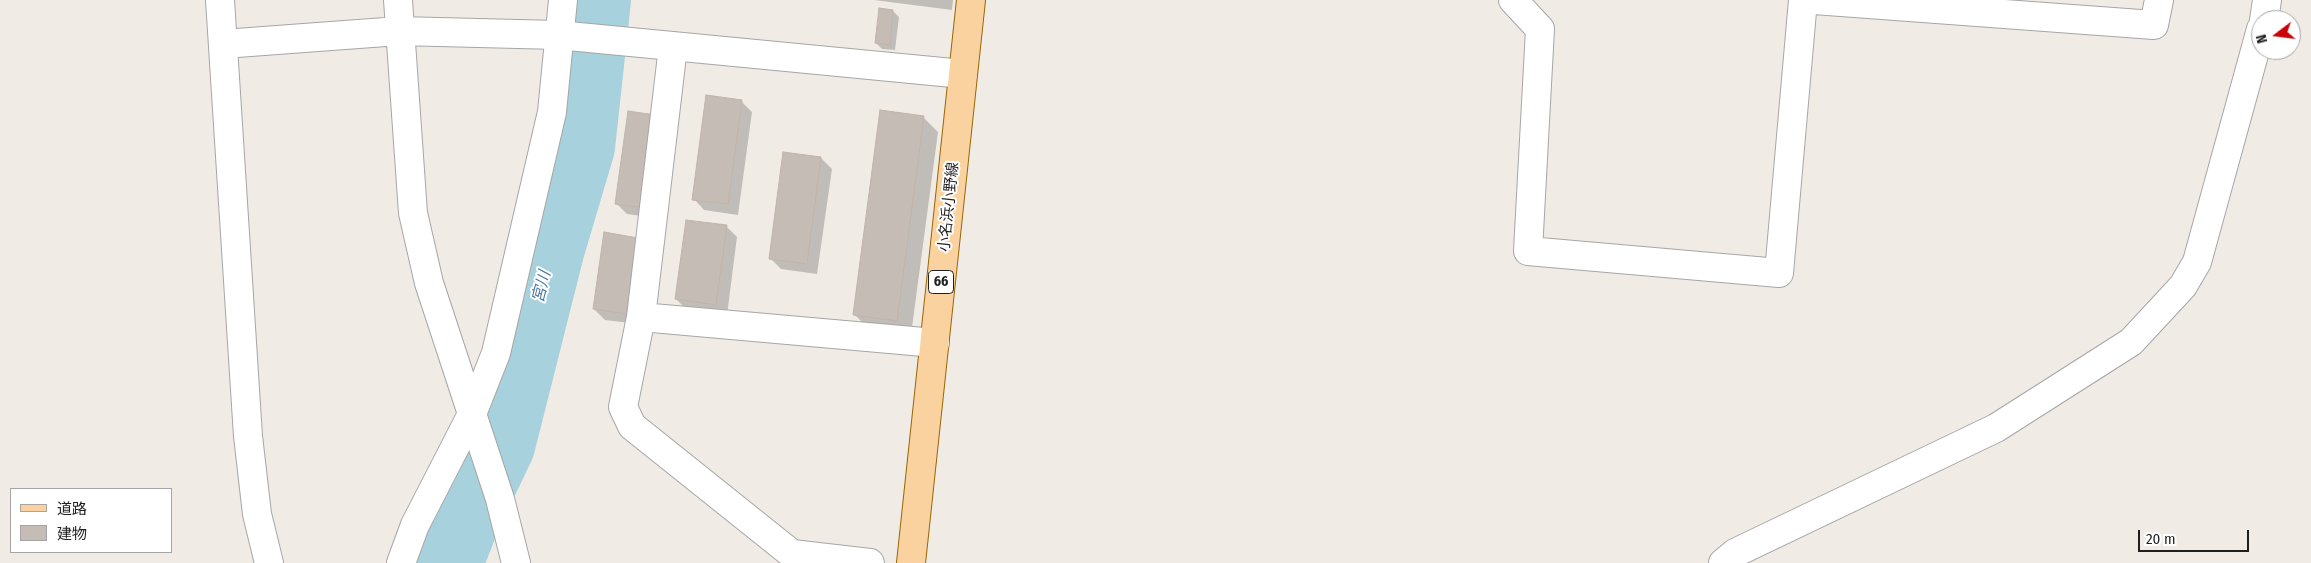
<!DOCTYPE html>
<html>
<head>
<meta charset="utf-8">
<style>
  body { margin:0 }
  #map { position:relative; width:2311px; height:563px; overflow:hidden; background:#f0ece5; font-family:"Fira Sans Condensed","Noto Sans JP",sans-serif }
  canvas { display:block }
  .legend { position:absolute; left:10px; top:488px; width:162px; height:65px; box-sizing:border-box; background:#fff; border:1px solid #a5a5a5; margin:0; padding:6px 9px; list-style:none; font-size:15px; color:#1f1f1f }
  .legend li { display:flex; align-items:center; gap:10px; height:25px }
  .legend b { width:25px; border:1px solid #a5a5a5 }
  .north { position:absolute; left:2251px; top:10px; width:50px; height:50px; box-sizing:border-box; background:#fff; border:1px solid #a5a5a5; border-radius:50%; rotate:255deg; font-size:14px; font-weight:700; line-height:20px; text-align:center; color:#1f1f1f }
  .north::after { content:''; display:block; margin:auto; width:18px; height:22px; background:#ca0406; clip-path:polygon(50% 0,100% 100%,50% 72%,0 100%) }
  .scale { position:absolute; left:2138px; top:530px; width:111px; height:22px; box-sizing:border-box; border:2px solid #1f1f1f; border-top:0; padding-left:6px; font-size:15px; line-height:18px; white-space:nowrap; color:#1f1f1f; -webkit-text-stroke:4px #fff; paint-order:stroke }
</style>
</head>
<body>
<div id="map">
<canvas width="2311" height="563"></canvas>
<ul class="legend">
<li><b style="height:6px;background:#fad2a0"></b>道路</li>
<li><b style="height:14px;background:#c4bcb5"></b>建物</li>
</ul>
<div class="north">N</div>
<div class="scale">20 m</div>
</div>
<script>
const c = document.querySelector('canvas').getContext('2d');
c.lineJoin = 'round';
function fillPath(path, color) {
  c.fillStyle = color;
  c.fill(path, 'evenodd');
}
function poly(rows) {
  const path = new Path2D();
  for (const r of rows) {
    path.moveTo(r[0], r[1]);
    for (let i = 2; i < r.length; i += 2) path.lineTo(r[i], r[i + 1]);
  }
  return path;
}
function strokePath(path, color, width, dash) {
  c.strokeStyle = color;
  c.lineWidth = width;
  c.lineCap = dash ? 'butt' : 'round';
  c.setLineDash(dash || []);
  c.stroke(path);
}
function drawText(font, color, halo, rows, align = 'center') {
  c.font = font + ' "Fira Sans Condensed","Noto Sans JP",sans-serif';
  c.lineWidth = 4;
  c.setLineDash([]);
  c.textBaseline = 'middle';
  c.strokeStyle = halo;
  c.fillStyle = color;
  for (const [text, x, y, turn = 0] of rows) {
    c.save();
    c.translate(x, y);
    c.rotate((+turn || 0) * Math.PI / 180);
    c.textAlign = isNaN(turn) ? turn : align;
    if (halo) c.strokeText(text, 0, 0);
    c.fillText(text, 0, 0);
    c.restore();
  }
}
fillPath(poly([
  [874,0,953,0,952,10],
  [893,11,899,17,895,50,882,49,876,43],
  [741,101,752,112,738,215,704,210,694,199],
  [629,112,655,218,627,214,616,203],
  [923,117,938,132,911,335,869,329,854,314],
  [821,158,832,169,817,274,781,269,770,258],
  [726,226,737,237,727,315,687,310,676,299],
  [638,239,638,324,605,320,594,309]
]), '#0003');
strokePath(poly([
  [450,563,469,515,502,446,552,248,582,147,598,0]
]), '#a7d1dc', 66);
const building = poly([
  [879,8,893,10,890,45,875,43,879,8],
  [706,95,742,100,728,204,692,200,706,95],
  [880,110,924,116,897,321,853,315,880,110],
  [628,111,656,115,644,208,615,204,628,111],
  [783,152,821,157,807,264,769,259,783,152],
  [686,220,727,225,716,305,675,299,686,220],
  [604,232,638,238,627,314,593,309,604,232]
]);
fillPath(building, '#c4bcb5');
strokePath(building, '#c1b3a8', 1);
const minor = poly([
  [220,0,248,436,257,514,269,563],
  [398,0,413,213,429,283,500,499,516,563],
  [1513,0,1540,29,1528,251,1779,273,1803,0],
  [1814,0,2154,25,2159,0],
  [2264,20,2267,0],
  [223,44,399,31,558,35,963,74],
  [673,47,641,317,623,407,632,426,792,554,870,563],
  [641,317,935,343],
  [401,563,415,525,472,414,496,353,552,112,563,0],
  [1723,563,1735,553,1996,428,2131,342,2183,286,2197,262,2261,29]
]);
const major = poly([
  [911,563,971,0]
]);
strokePath(minor, '#a6a6a6', 30);
strokePath(major, '#976503', 30);
strokePath(minor, '#fff', 28);
strokePath(major, '#fad2a0', 28);
for (const [x, y, w] of [
  [941,282,25]
]) {
  const box = new Path2D();
  box.roundRect(x - w / 2, y - 11.5, w, 23, 4);
  c.fillStyle = '#fff';
  c.fill(box);
  strokePath(box, '#1f1f1f', 1);
}
drawText('bold 14px', '#1f1f1f', null, [
  ["66",941,282]
]);
drawText('15px', '#1f1f1f', '#fff', [
  ["小名浜小野線",949,207,-84]
]);
drawText('italic 16px', '#4a79a5', '#fff', [
  ["宮川",542,287,-76]
]);
</script>
</body>
</html>
